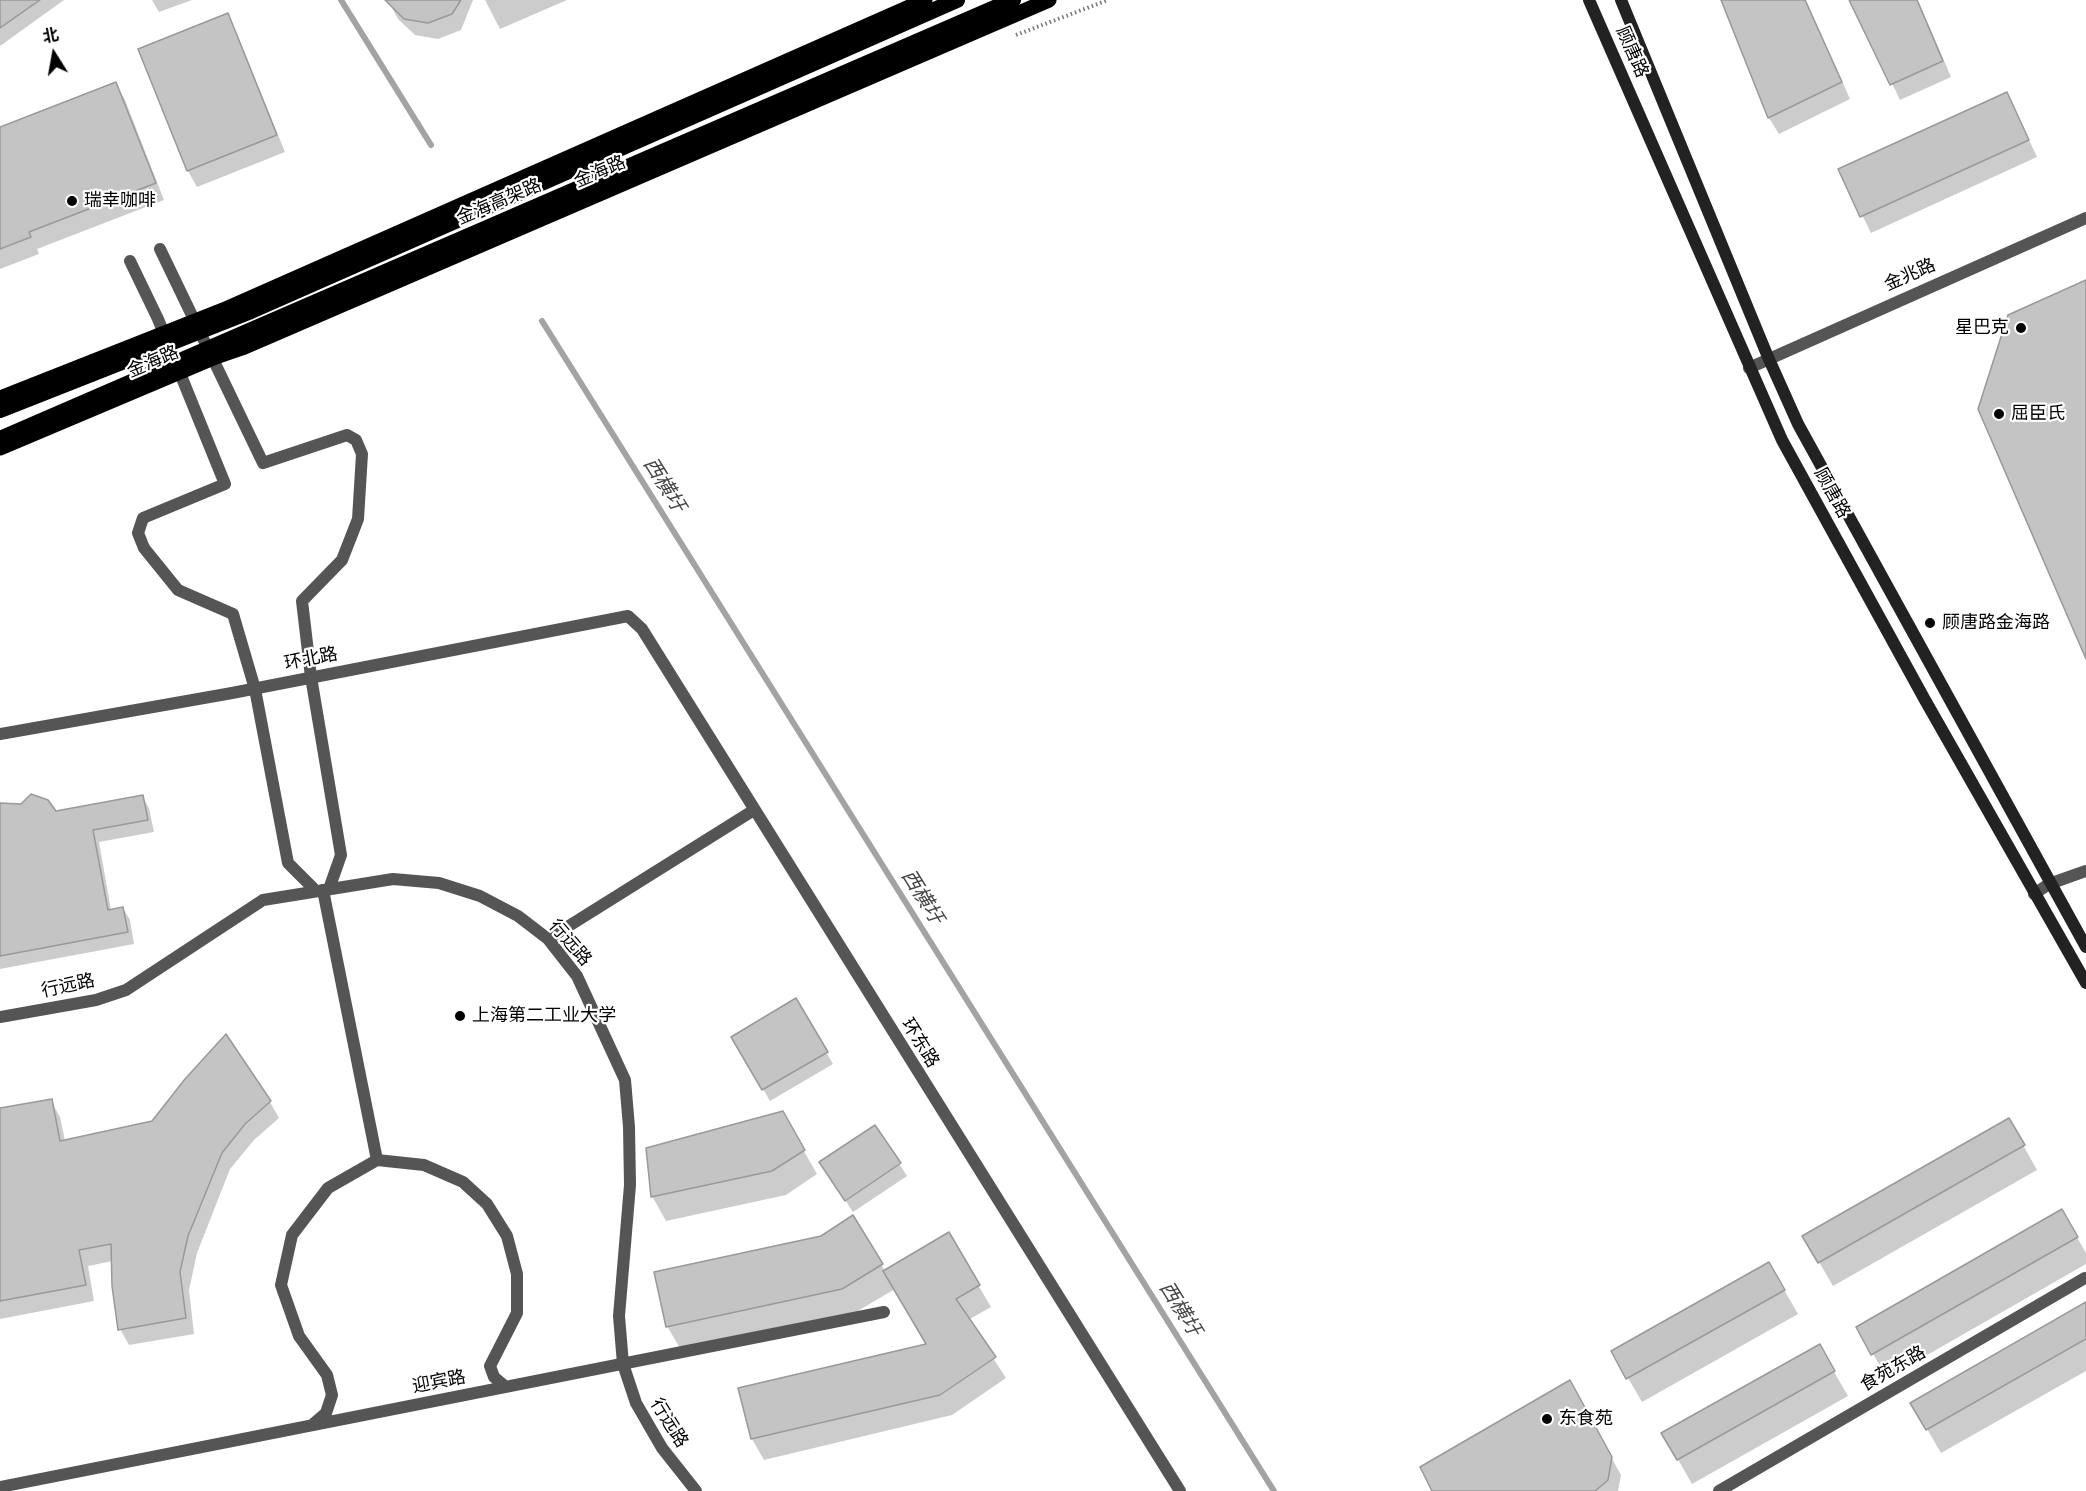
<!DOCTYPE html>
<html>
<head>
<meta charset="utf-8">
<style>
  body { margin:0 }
  #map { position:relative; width:2086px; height:1491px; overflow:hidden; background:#fff; font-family:Figtree,"Noto Sans SC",sans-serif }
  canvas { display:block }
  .north { position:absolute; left:24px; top:24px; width:60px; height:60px; -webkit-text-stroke:4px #fff; paint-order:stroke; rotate:349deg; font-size:16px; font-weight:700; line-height:24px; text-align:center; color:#000 }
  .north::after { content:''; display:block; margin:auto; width:21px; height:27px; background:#000; clip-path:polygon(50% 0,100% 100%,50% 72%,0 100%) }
</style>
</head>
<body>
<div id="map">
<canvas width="2086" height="1491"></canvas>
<div class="north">北</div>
</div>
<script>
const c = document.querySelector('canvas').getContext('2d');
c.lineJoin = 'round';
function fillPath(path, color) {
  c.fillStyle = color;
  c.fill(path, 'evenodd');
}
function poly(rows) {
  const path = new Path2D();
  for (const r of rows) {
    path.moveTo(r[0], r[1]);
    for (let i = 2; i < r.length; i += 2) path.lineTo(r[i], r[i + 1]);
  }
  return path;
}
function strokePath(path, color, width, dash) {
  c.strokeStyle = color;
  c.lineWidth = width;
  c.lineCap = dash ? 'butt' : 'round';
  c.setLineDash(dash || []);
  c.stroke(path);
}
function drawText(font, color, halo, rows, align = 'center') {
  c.font = font + ' Figtree,"Noto Sans SC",sans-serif';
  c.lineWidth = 4.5;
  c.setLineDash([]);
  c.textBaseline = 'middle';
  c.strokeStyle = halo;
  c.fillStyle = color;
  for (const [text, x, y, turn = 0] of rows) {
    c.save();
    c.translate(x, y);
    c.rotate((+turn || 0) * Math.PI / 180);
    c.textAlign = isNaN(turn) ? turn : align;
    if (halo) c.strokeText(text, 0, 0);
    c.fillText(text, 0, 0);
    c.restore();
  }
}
fillPath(poly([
  [0,0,64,0,0,46],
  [152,0,192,0,159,12],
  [388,0,473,0,461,30,438,39,415,35,398,19],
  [485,0,567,0,500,29],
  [1723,0,1806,0,1850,99,1779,134,1769,118],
  [1852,0,1918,0,1951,77,1900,100],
  [227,15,236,31,285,152,197,187,188,171,140,50],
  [116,84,125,100,164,200,37,249,39,254,0,269,0,134],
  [2015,110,2037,157,1871,233,1840,170],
  [142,796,149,808,154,832,99,842,111,910,123,908,130,920,134,944,0,969,0,804,56,813],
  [796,1000,833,1064,770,1101,733,1037],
  [51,1101,60,1117,65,1141,270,1102,279,1118,254,1140,230,1169,197,1253,189,1290,194,1334,129,1345,120,1329,113,1261,88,1266,94,1301,0,1319,0,1110],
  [782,1113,817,1174,786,1195,666,1221,652,1196],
  [2009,1120,2037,1170,1833,1286,1804,1236],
  [875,1127,907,1176,853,1212,828,1174],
  [2062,1211,2086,1253,2086,1264,1887,1378,1858,1328],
  [853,1217,885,1271,948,1234,991,1307,968,1320,1006,1378,952,1415,764,1460,752,1439,740,1389,928,1345,895,1289,856,1312,681,1350,667,1326],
  [1769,1264,1798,1314,1642,1402,1613,1352],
  [2086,1304,2086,1371,1941,1453,1912,1403],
  [1819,1346,1848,1396,1692,1484,1663,1433],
  [1569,1382,1621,1475,1618,1491,1434,1491]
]), '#0003');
strokePath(poly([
  [341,0,431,145],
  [542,321,1274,1491]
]), '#a3a3a3', 6);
const building = poly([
  [0,0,40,0,0,28,0,0],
  [385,0,461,0,452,14,428,23,404,19,385,0],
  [1721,0,1805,0,1842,82,1768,118,1721,0],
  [1849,0,1917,0,1943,61,1890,85,1849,0],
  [228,13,277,135,187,171,138,49,228,13],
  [116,82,156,183,29,232,31,237,0,249,0,127,116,82],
  [2007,92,2029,140,1860,217,1838,169,2007,92],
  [2086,280,2086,659,1978,409,2008,315,2086,280],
  [31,794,48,800,56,811,143,795,148,820,93,830,108,910,123,907,128,932,0,956,0,803,21,804,31,794],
  [796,998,828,1052,762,1090,731,1037,796,998],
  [226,1034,271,1101,245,1124,222,1153,188,1236,180,1272,186,1318,118,1330,112,1286,111,1244,79,1250,86,1285,0,1301,0,1108,52,1099,60,1141,152,1121,185,1079,226,1034],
  [783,1111,805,1150,772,1171,651,1197,646,1148,783,1111],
  [2009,1118,2025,1145,1818,1263,1802,1236,2009,1118],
  [875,1125,901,1163,845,1201,819,1162,875,1125],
  [2062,1209,2078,1237,1871,1355,1856,1327,2062,1209],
  [853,1215,883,1264,842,1289,666,1327,654,1272,821,1236,853,1215],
  [949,1232,980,1285,956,1299,996,1357,940,1395,751,1439,738,1388,926,1344,883,1271,949,1232],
  [1769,1262,1785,1290,1626,1379,1611,1351,1769,1262],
  [2086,1302,2086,1339,1926,1430,1910,1403,2086,1302],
  [1820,1344,1835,1371,1677,1460,1661,1433,1820,1344],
  [1570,1380,1612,1457,1608,1480,1595,1491,1432,1491,1420,1467,1570,1380]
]);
fillPath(building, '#c4c4c4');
strokePath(building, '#999', 1.5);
strokePath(poly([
  [1016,35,1108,0]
]), '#777', 4, [1.5, 3]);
strokePath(poly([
  [160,249,263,463,347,435,356,440,362,454,358,519,342,560,302,601,311,677,341,855,329,889],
  [130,261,158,319,225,484,143,518,138,533,144,548,178,590,233,614,255,689,288,863,316,891],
  [377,1160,424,1165,463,1182,487,1204,507,1236,517,1274,517,1313,490,1366,494,1377,506,1387],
  [312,1425,326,1413,332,1395,327,1375,299,1336,281,1285,292,1235,328,1188,377,1160,323,890],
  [0,1487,884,1312]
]), '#555', 12);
strokePath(poly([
  [1749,368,2086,218],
  [0,734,232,693,628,616,642,629,1180,1491],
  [2034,894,2049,884,2086,871],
  [548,939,754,810],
  [0,1017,96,1000,126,990,263,900,393,879,439,883,480,896,518,916,548,939,577,976,625,1080,629,1127,630,1185,619,1316,623,1364,636,1403,662,1448,696,1491],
  [1719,1491,2085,1278]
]), '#555', 12);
strokePath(poly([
  [1589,0,1782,440,1925,700,2086,983],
  [1621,0,1768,357,1798,424,2086,947]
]), '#222', 12);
strokePath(poly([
  [0,398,223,310,925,0],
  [0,448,213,358,242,348,1049,0]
]), '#000', 15);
strokePath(poly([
  [0,410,251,311,957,0],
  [0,439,1013,0]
]), '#000', 16);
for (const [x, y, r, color] of [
  [72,201,6,"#000"],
  [2021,328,6,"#000"],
  [1999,414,6,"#000"],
  [1930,623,6,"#000"],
  [460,1016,6,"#000"],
  [1547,1419,6,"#000"]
]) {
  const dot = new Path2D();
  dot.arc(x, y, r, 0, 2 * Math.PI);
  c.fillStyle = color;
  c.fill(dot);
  strokePath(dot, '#fff', 2);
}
drawText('18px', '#000', '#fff', [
  ["顾唐路",1632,52,66],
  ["金海路",600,172,-23],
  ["金海高架路",499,202,-23],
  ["金兆路",1910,275,-24],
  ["金海路",153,362,-23],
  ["顾唐路",1832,493,61],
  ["环北路",311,659,-11],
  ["行远路",570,943,49],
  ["行远路",68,986,-12],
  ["环东路",920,1043,58],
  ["食苑东路",1893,1369,-30],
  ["迎宾路",439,1382,-11],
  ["行远路",669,1423,58]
]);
drawText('18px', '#000', '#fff', [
  ["瑞幸咖啡",84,201],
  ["星巴克",2009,328,"right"],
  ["屈臣氏",2011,414],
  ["顾唐路金海路",1942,623],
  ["上海第二工业大学",472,1016],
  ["东食苑",1559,1419]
], 'left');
drawText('italic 20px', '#444', '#fff', [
  ["西横圩",664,485,58],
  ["西横圩",922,897,58],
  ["西横圩",1180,1309,58]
]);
</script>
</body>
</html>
